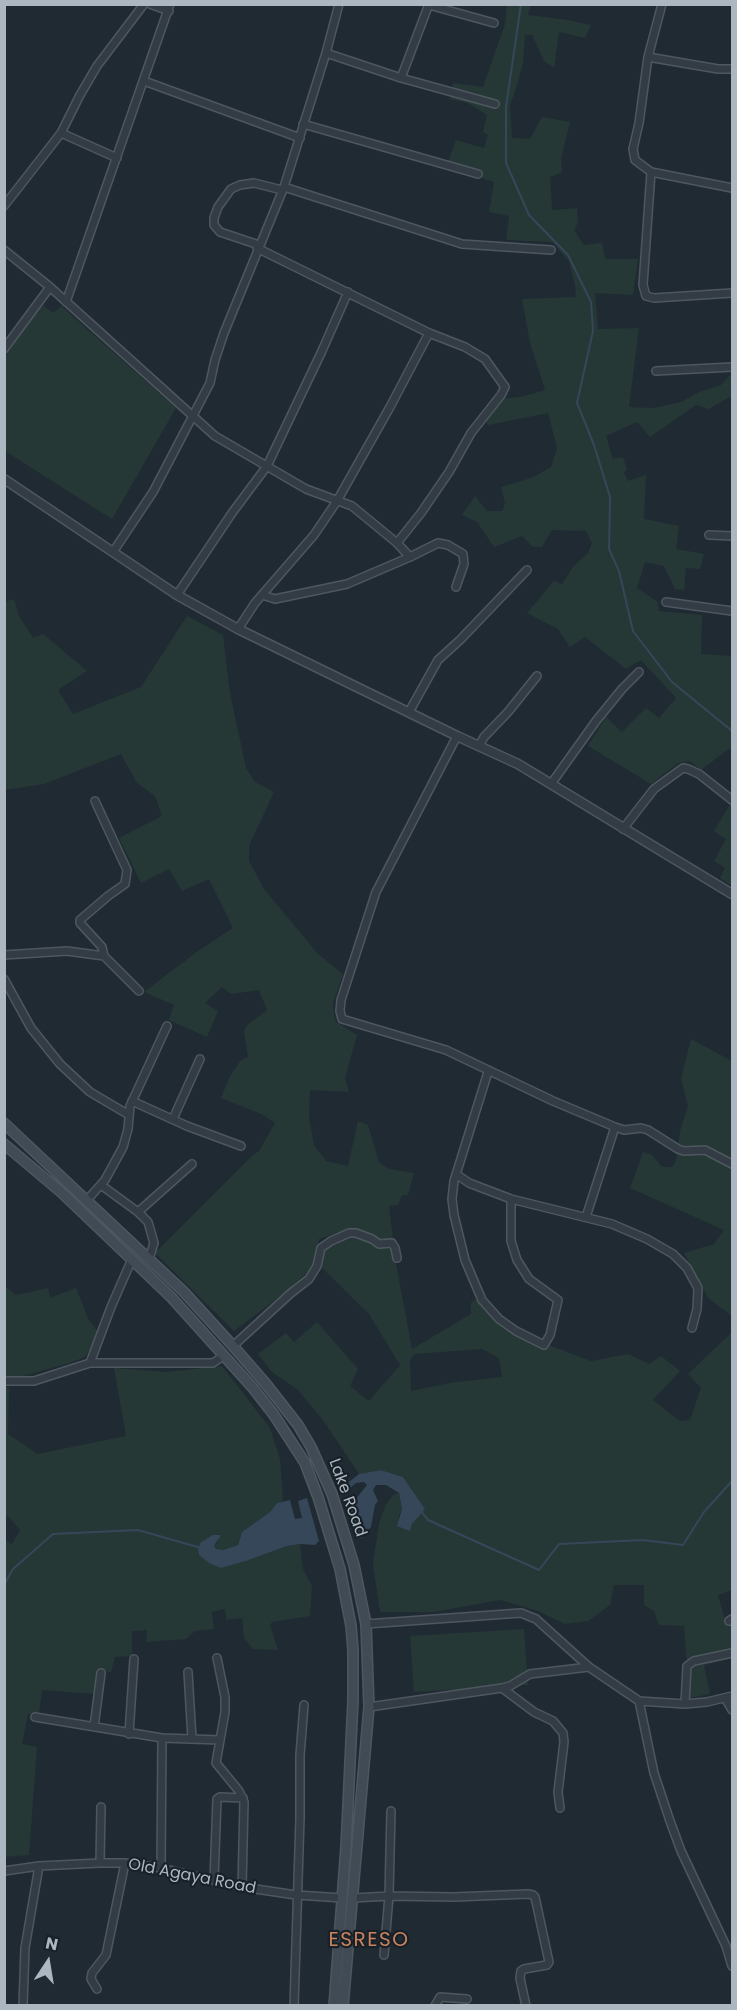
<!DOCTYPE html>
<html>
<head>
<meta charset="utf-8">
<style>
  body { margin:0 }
  #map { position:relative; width:737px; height:2010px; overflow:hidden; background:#202a33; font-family:Poppins,sans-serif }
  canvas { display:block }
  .frame { position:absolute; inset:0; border:6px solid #adb7c1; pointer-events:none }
  .north { position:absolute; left:18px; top:1932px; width:60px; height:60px; -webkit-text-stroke:4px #192128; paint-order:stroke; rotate:12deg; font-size:16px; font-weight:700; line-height:24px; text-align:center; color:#adb7c1 }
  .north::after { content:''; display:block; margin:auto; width:21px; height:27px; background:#adb7c1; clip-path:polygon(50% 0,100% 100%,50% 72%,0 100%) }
</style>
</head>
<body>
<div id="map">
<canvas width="737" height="2010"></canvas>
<div class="frame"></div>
<div class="north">N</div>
</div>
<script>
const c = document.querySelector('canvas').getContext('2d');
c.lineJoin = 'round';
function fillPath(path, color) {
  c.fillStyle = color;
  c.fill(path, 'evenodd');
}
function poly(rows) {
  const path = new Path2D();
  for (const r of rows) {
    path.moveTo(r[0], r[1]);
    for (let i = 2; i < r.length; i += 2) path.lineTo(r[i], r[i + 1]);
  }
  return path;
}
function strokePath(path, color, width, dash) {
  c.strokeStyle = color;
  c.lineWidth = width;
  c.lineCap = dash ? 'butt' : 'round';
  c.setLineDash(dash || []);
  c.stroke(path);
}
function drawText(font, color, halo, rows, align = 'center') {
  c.font = font + ' Poppins,sans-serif';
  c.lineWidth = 4.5;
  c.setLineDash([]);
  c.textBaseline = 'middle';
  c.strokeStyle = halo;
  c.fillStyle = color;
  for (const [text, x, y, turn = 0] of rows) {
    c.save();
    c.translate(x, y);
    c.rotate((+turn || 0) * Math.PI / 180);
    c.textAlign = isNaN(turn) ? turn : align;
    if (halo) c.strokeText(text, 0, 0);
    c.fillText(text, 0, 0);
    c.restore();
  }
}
fillPath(poly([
  [507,5,531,5,528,15,568,20,591,25,585,38,559,32,554,68,544,61,532,35,525,35,523,63,514,95,510,104,512,138,530,139,542,117,570,122,561,158,562,172,550,177,552,210,577,208,578,223,574,230,584,245,602,243,605,259,638,259,633,295,595,293,598,329,639,328,629,407,653,408,681,402,699,392,721,385,732,373,732,396,708,409,696,405,650,437,637,422,606,436,613,459,623,457,627,470,624,472,628,481,646,475,644,519,679,526,676,549,704,554,700,569,686,568,684,590,675,589,664,566,645,562,637,588,658,602,659,611,702,615,701,654,732,656,732,750,730,748,701,770,690,761,678,763,651,784,588,746,606,717,622,732,646,708,659,718,676,698,641,660,626,669,585,637,570,647,558,629,527,613,554,581,562,584,573,567,588,553,592,543,586,531,552,530,542,547,533,547,522,536,494,547,477,522,462,515,475,496,487,511,502,511,505,504,501,487,534,477,551,467,557,448,548,413,488,425,482,415,492,400,520,397,545,390,530,343,522,299,576,297,575,285,569,261,552,242,506,240,509,216,489,212,494,182,446,168,456,140,484,148,488,135,483,132,487,115,468,103,450,99,453,83,483,87,505,24],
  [44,306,53,313,61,306,176,408,112,519,5,451,5,357,39,308],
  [14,599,19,616,33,638,43,634,87,671,58,690,73,714,141,687,187,616,223,635,230,693,246,768,255,782,274,792,249,846,249,861,264,889,318,954,343,974,333,1003,335,1021,357,1035,345,1078,349,1092,310,1090,309,1117,314,1145,326,1161,348,1166,358,1121,368,1125,379,1162,389,1169,414,1173,408,1195,402,1195,398,1205,389,1206,393,1240,379,1241,372,1236,357,1230,343,1231,319,1239,314,1266,283,1294,234,1331,155,1253,252,1156,259,1151,275,1123,261,1114,221,1098,229,1078,240,1061,248,1057,244,1031,246,1026,267,1010,259,990,231,994,222,987,205,1003,218,1011,207,1037,169,1020,174,1005,144,992,198,951,233,928,209,879,182,891,169,869,141,883,119,838,162,816,155,796,137,783,121,754,44,784,5,790,5,602],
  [732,801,732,886,720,878,725,868,714,861,726,839,714,831],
  [691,1039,732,1061,732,1316,708,1298,684,1253,714,1244,724,1230,630,1188,643,1152,652,1155,662,1167,672,1167,676,1161,680,1131,688,1106,681,1079],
  [351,1235,393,1247,412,1349,471,1314,471,1303,474,1300,480,1300,489,1306,503,1329,511,1325,533,1339,591,1361,628,1354,649,1364,661,1356,680,1371,653,1400,680,1421,690,1420,701,1388,688,1374,732,1332,732,1590,718,1595,726,1623,732,1622,732,1658,704,1665,710,1694,690,1698,684,1626,659,1625,654,1611,644,1605,644,1585,614,1585,610,1605,588,1621,565,1624,538,1611,500,1600,434,1612,380,1612,373,1564,379,1523,386,1504,393,1495,399,1493,402,1509,398,1517,410,1530,412,1524,424,1508,403,1477,381,1470,359,1474,323,1420,297,1389,273,1373,258,1354,286,1333,294,1342,317,1322,358,1369,350,1386,369,1401,400,1365,369,1314,320,1266,325,1249,330,1244],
  [482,1349,499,1358,502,1377,449,1383,411,1391,410,1360,415,1354],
  [5,1286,16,1295,48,1288,50,1298,76,1288,89,1321,98,1331,93,1345,85,1357,70,1363,19,1377,5,1378],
  [222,1366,270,1428,280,1459,283,1501,277,1503,270,1512,242,1532,238,1545,223,1550,216,1549,214,1546,218,1542,219,1534,201,1542,221,1568,246,1561,287,1546,300,1544,303,1569,312,1586,310,1616,272,1622,270,1625,278,1650,253,1649,244,1638,242,1618,226,1620,225,1609,212,1612,214,1629,195,1631,186,1639,146,1642,147,1630,132,1631,132,1656,115,1657,111,1672,100,1671,95,1694,42,1690,39,1714,28,1714,22,1744,37,1747,29,1855,5,1857,4,1539,12,1544,20,1530,8,1516,5,1518,5,1387,9,1387,8,1434,38,1454,126,1436,114,1368,166,1372],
  [524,1629,528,1685,414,1692,410,1636]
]), '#253836');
fillPath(poly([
  [381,1470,403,1477,425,1509,412,1524,410,1531,402,1528,397,1526,402,1509,399,1493,386,1485,376,1485,373,1490,378,1501,375,1505,371,1527,361,1538,357,1538,348,1509,367,1485,364,1482,356,1483,343,1494,340,1489,359,1474],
  [307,1498,319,1541,315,1545,300,1544,287,1546,246,1561,221,1568,209,1563,199,1555,198,1549,201,1542,213,1535,221,1535,214,1546,216,1549,223,1550,238,1545,242,1532,270,1512,277,1503,290,1500,295,1519,302,1518,298,1501]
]), '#354759');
strokePath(poly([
  [521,4,506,107,506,163,529,215,568,255,591,302,593,331,577,403,594,445,610,497,609,549,619,571,633,631,672,682,732,731],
  [421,1511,428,1520,539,1570,559,1544,643,1540,683,1545,704,1512,732,1481],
  [4,1585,13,1569,53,1534,138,1530,201,1548]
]), '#354759', 2);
const minor = poly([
  [150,4,169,11],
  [662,4,648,57,639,123,633,149,635,160,651,172,732,188],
  [429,5,494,23],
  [326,53,401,78,495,104],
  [648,57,718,69,732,69],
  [401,78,429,4],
  [144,81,300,138],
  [303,124,478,174],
  [61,133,117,158],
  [651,172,643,285,646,296,654,298,732,293],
  [284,187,462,244,551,250],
  [4,206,61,133,80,95,97,66,144,4],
  [259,245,220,232,214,225,214,218,218,207,231,189,240,185,254,183,282,190],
  [257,248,429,333,465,347,485,359,505,387,501,395,471,433,449,472,421,513,397,543],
  [4,250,50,287,215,436,306,489,352,506,397,543,410,557,438,543,448,545,463,554,464,564,456,587],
  [66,302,170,4],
  [4,349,50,287],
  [656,371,732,367],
  [709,535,732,536],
  [113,552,153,492,210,383,215,360,224,333,284,187,326,53,339,4],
  [177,595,232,513,267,466,321,353,348,292],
  [262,595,275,599,347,584,410,557],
  [666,602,732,611],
  [238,629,255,603,314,535,337,501,390,407,429,333],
  [409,712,438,660,460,640,527,570],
  [457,736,376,892,341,1000,340,1011,342,1019,446,1050,553,1101,615,1127,624,1130,641,1128,648,1130,678,1149,684,1151,705,1150,732,1164],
  [479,746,484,737,508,712,537,676],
  [551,784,596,721,622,689,639,672],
  [95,801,127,870,125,884,108,896,80,920,80,923,102,947,104,956],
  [623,829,654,789,683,768,688,769,699,774,732,800],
  [4,955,67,951,104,956,139,991],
  [4,979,31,1028,60,1064,90,1092,129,1115],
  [488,1072,454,1181,452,1199,454,1215,465,1260,482,1300,499,1319,516,1331,544,1345,550,1335,558,1300,529,1279,517,1260,511,1241,511,1199],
  [132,1101,187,1126,241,1146],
  [173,1119,200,1059],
  [456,1174,469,1183,511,1199,612,1224,647,1239,673,1254,687,1268,698,1288,697,1309,692,1328],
  [101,1185,138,1212,148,1222,154,1243,149,1259],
  [87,1200,105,1180,123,1147,128,1129,130,1106,167,1026],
  [138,1212,192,1164],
  [586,1217,615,1127],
  [233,1346,291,1293,309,1279,317,1266,321,1248,331,1241,349,1233,356,1233,372,1239,379,1244,392,1243,395,1248,397,1258],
  [90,1363,213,1363,223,1356],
  [4,1381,34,1381,90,1363,111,1307,132,1259],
  [729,1621,732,1619],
  [366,1624,521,1613,536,1619,589,1667,639,1701,685,1704,707,1702,732,1696],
  [217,1658,225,1697,225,1712,216,1763,239,1791,244,1802,242,1887],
  [188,1672,192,1739],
  [502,1688,534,1712,553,1721,563,1733,564,1742,558,1792,560,1808],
  [725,1698,732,1710],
  [639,1701,654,1773,670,1821,681,1851,726,1946,732,1966],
  [685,1704,687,1666,694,1661,732,1653],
  [369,1707,502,1688,510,1686,530,1674,589,1667],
  [35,1717,162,1738,220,1740],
  [94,1727,101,1673],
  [129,1734,134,1659],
  [100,1863,101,1807],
  [161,1868,162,1738],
  [4,1871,39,1866,100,1863,125,1863,161,1868,242,1887,296,1895,343,1898],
  [214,1880,217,1799,220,1797,243,1798],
  [353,1898,389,1896,454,1897,528,1894,533,1895,535,1897,549,1962,547,1965,524,1969,521,1971,520,1978,526,2006],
  [384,1955,389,1896,391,1811],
  [97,1989,91,1979,92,1973,106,1955,125,1863],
  [23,2006,25,1948,39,1866],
  [294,2006,300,1818,300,1755,304,1705],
  [435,2006,440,1997,467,1999]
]);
const tertiary = poly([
  [4,479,177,595,238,629,457,736,518,764,732,894]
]);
const secondary = poly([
  [4,1123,184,1292,233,1346,266,1384,298,1425,311,1447,332,1494,354,1565,366,1624,369,1707,343,2006],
  [4,1144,61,1192,171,1297,253,1388,274,1415,305,1463,318,1497,340,1569,351,1626,353,1650,353,1700,346,1847,334,2006]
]);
strokePath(minor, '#4e575f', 10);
strokePath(tertiary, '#4e575f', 11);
strokePath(secondary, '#4e575f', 12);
strokePath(minor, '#333c44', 7);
strokePath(tertiary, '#333c44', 8);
strokePath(secondary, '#414b56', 9);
drawText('16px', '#adb7c1', '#192128', [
  ["Lake Road",347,1498,70],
  ["Old Agaya Road",192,1877,11]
]);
c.letterSpacing = '1.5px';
drawText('20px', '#c9835f', '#192128', [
  ["ESRESO",369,1941]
]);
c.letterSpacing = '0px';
</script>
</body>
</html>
